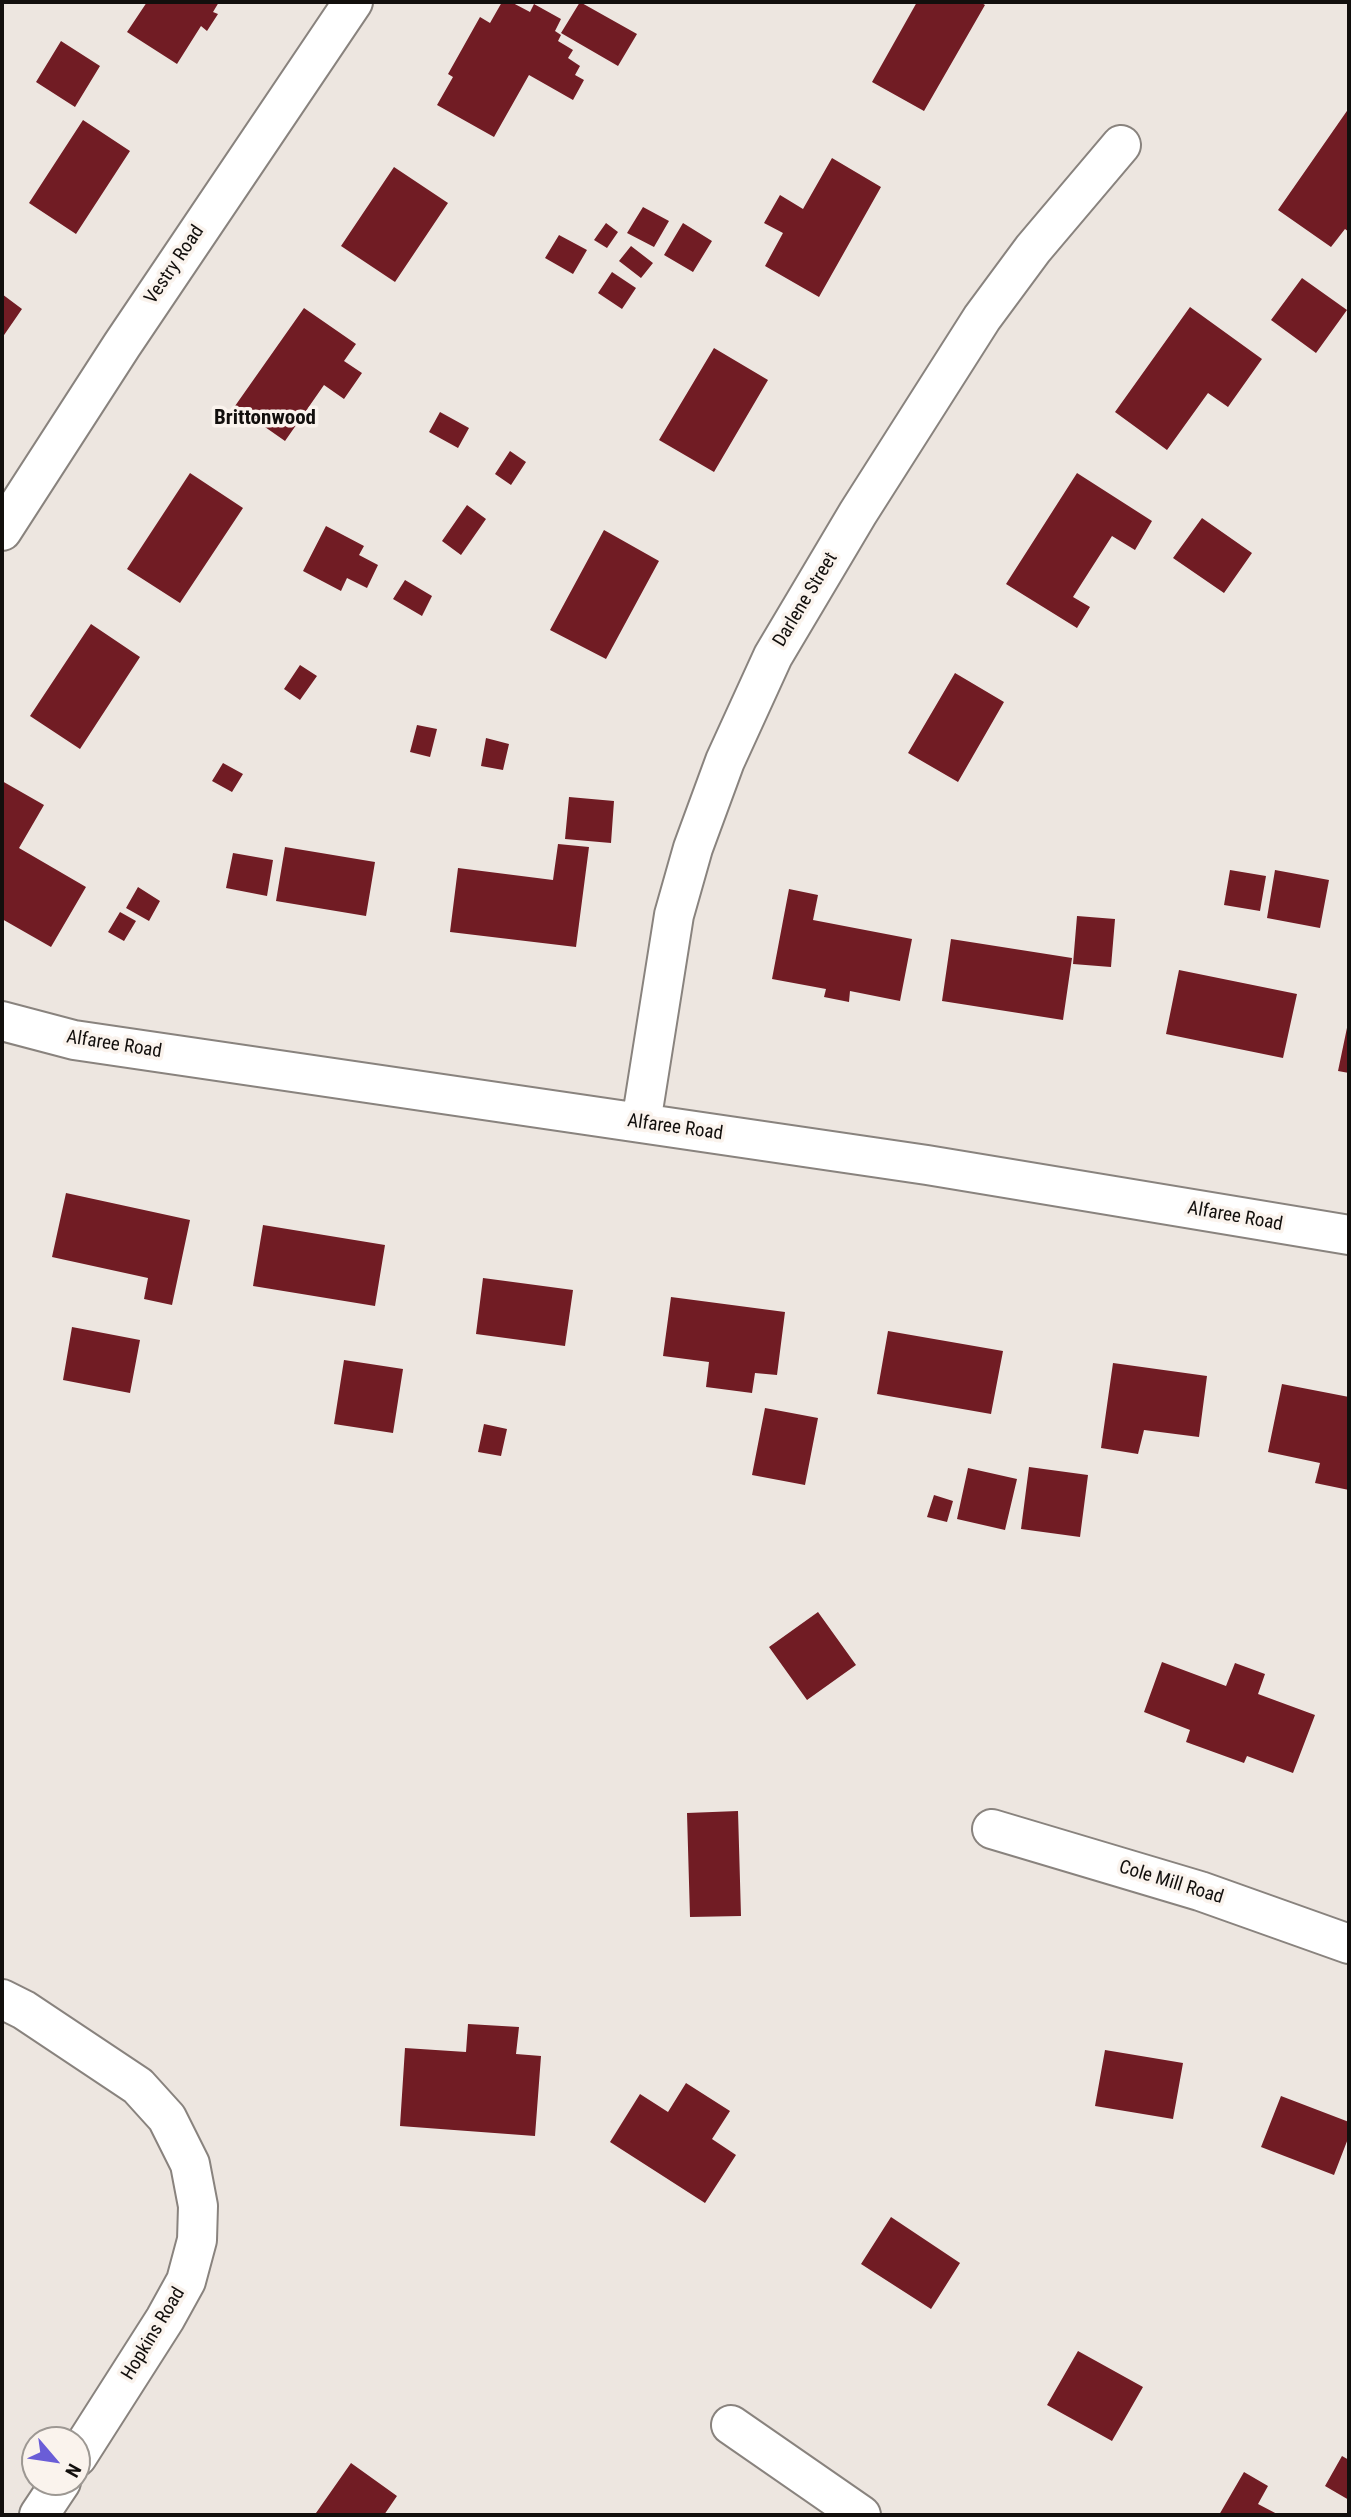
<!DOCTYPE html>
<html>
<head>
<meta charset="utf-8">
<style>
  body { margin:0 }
  #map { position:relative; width:1351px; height:2517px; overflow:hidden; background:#ede6e0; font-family:"Roboto Condensed",sans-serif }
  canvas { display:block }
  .frame { position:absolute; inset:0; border:4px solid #120f0d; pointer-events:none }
  .north { position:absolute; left:21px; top:2426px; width:70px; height:70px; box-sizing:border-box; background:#faf3ed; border:2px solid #9d9893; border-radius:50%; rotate:119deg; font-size:19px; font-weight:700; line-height:28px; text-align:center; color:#120f0d }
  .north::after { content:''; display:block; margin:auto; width:24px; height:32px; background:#6a5dd7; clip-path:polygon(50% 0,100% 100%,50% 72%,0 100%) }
</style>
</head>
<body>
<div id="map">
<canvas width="1351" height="2517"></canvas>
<div class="frame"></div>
<div class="north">N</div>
</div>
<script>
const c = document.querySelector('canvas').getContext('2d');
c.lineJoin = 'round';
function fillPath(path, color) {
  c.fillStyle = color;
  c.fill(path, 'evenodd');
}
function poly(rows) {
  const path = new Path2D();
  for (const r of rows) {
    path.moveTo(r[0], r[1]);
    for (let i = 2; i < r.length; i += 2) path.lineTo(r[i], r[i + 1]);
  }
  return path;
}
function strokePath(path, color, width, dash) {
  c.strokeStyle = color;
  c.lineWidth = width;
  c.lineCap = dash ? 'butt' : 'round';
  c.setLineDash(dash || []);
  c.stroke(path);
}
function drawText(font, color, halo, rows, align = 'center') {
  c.font = font + ' "Roboto Condensed",sans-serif';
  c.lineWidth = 7;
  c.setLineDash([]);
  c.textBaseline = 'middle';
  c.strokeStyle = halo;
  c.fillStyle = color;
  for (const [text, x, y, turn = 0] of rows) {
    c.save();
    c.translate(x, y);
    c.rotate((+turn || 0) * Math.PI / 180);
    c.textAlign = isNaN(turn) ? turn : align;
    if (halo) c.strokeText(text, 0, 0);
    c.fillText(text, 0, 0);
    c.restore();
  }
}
fillPath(poly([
  [147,2,219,2,213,12,218,14,207,31,201,26,177,64,127,32],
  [502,2,511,2,530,12,534,4,561,19,555,31,561,35,558,41,573,50,568,58,580,66,575,75,584,80,573,100,529,75,494,137,437,105,453,77,448,74,480,17,490,23],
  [580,2,637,34,618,66,561,33],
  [917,2,980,2,985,5,924,111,872,82],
  [61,41,100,66,75,107,36,82],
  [1349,108,1349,232,1345,229,1331,247,1278,210],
  [83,120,130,151,76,234,29,203],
  [832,158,881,187,819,297,765,266,783,233,764,223,780,195,803,209],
  [394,167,448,203,395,282,341,246],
  [643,207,669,221,654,247,627,233],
  [606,223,618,232,607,248,594,240],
  [683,223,712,241,693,272,664,255],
  [559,235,587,250,573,274,545,258],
  [631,246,653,263,641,278,619,261],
  [612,272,636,288,622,309,598,293],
  [1302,278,1347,310,1316,353,1271,320],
  [2,294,22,309,2,338],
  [1190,307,1262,359,1228,407,1208,393,1167,450,1115,412],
  [304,308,356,344,344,361,362,373,344,399,324,385,285,441,235,406],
  [714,348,768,380,714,472,659,440],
  [440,412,469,428,458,448,429,432],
  [510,451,526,462,511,485,495,474],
  [190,473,243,508,180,603,127,569],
  [1077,473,1152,521,1135,550,1112,536,1073,597,1090,607,1077,628,1006,584],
  [467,505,486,519,461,555,442,541],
  [1202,518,1252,553,1224,593,1173,558],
  [326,526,364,546,359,555,378,565,367,588,347,578,341,591,303,571],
  [604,530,659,561,606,659,550,630],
  [405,580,432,596,422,616,393,599],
  [91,624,140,657,80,749,30,716],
  [300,665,317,676,300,700,284,689],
  [955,673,1004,702,958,782,908,753],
  [417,725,437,729,430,757,410,752],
  [486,738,509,744,503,770,481,766],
  [223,763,243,774,232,792,212,781],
  [2,781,44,805,19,848,86,887,51,947,2,919],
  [569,797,614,801,611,843,565,839],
  [558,844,589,847,576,947,450,932,458,868,553,880],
  [285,847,375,862,366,916,276,901],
  [233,853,273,860,267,896,226,888],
  [1230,870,1266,876,1260,911,1224,905],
  [1275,870,1329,880,1320,928,1267,918],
  [138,887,160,901,149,921,126,908],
  [789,889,818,895,813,920,912,939,900,1001,850,991,849,1002,824,997,826,989,772,979],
  [120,912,136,921,124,941,108,932],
  [1077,916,1115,919,1111,967,1073,964],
  [951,939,1072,958,1063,1020,942,1001],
  [1179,970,1297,994,1283,1058,1166,1034],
  [1348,1023,1349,1023,1349,1073,1338,1071],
  [66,1193,190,1220,172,1305,144,1299,148,1278,52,1257],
  [263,1225,385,1245,375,1306,253,1286],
  [483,1278,573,1290,565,1346,476,1334],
  [671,1297,785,1312,777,1375,755,1373,752,1393,706,1387,709,1362,663,1356],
  [72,1327,140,1340,130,1393,63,1380],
  [888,1331,1003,1351,991,1414,877,1394],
  [344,1360,403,1369,393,1433,334,1424],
  [1113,1363,1207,1376,1199,1437,1144,1430,1138,1454,1101,1448],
  [1282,1384,1349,1397,1349,1490,1315,1483,1320,1463,1268,1452],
  [765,1408,818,1418,805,1485,752,1475],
  [484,1424,507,1429,501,1456,478,1452],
  [1029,1467,1088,1475,1080,1537,1021,1529],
  [968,1468,1017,1479,1005,1530,957,1519],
  [934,1495,953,1501,947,1522,927,1517],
  [818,1612,856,1665,807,1700,769,1647],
  [1162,1662,1226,1686,1235,1663,1265,1674,1258,1694,1315,1715,1293,1773,1247,1756,1244,1763,1186,1742,1190,1730,1144,1712],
  [738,1811,741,1916,690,1917,687,1813],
  [468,2024,519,2027,516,2054,541,2056,535,2136,400,2126,405,2048,466,2052],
  [1105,2050,1183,2063,1173,2119,1095,2106],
  [686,2083,730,2111,712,2139,736,2155,705,2203,610,2142,640,2094,668,2112],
  [1281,2096,1349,2122,1349,2136,1334,2175,1261,2147],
  [891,2217,960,2263,931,2309,861,2264],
  [1078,2351,1143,2387,1112,2441,1047,2405],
  [1342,2456,1349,2460,1349,2500,1325,2486],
  [351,2463,397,2496,384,2515,319,2515,316,2513],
  [1244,2472,1268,2486,1258,2504,1279,2515,1219,2515]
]), '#711c24');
const minor = poly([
  [2,531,122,345,353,2],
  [2,1021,74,1040,927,1165,1349,1235],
  [641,1123,674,915,693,848,725,761,773,656,858,513,982,318,1033,249,1121,145],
  [992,1829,1200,1891,1349,1944],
  [731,2425,861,2515]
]);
const secondary = poly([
  [2,1999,24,2010,138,2086,167,2118,190,2164,198,2206,197,2240,186,2281,165,2319,77,2457],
  [39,2515,61,2482]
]);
strokePath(minor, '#89837e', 42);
strokePath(secondary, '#89837e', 42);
strokePath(minor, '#fff', 38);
strokePath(secondary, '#fff', 38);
drawText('19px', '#120f0d', '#faf3ed', [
  ["Vestry Road",175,265,-56],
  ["Darlene Street",806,600,-59],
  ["Alfaree Road",114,1045,9],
  ["Alfaree Road",675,1128,8],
  ["Alfaree Road",1235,1217,10],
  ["Cole Mill Road",1171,1883,17],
  ["Hopkins Road",154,2334,-59]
]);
drawText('bold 21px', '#120f0d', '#faf3ed', [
  ["Brittonwood",265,419]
]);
</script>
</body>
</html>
